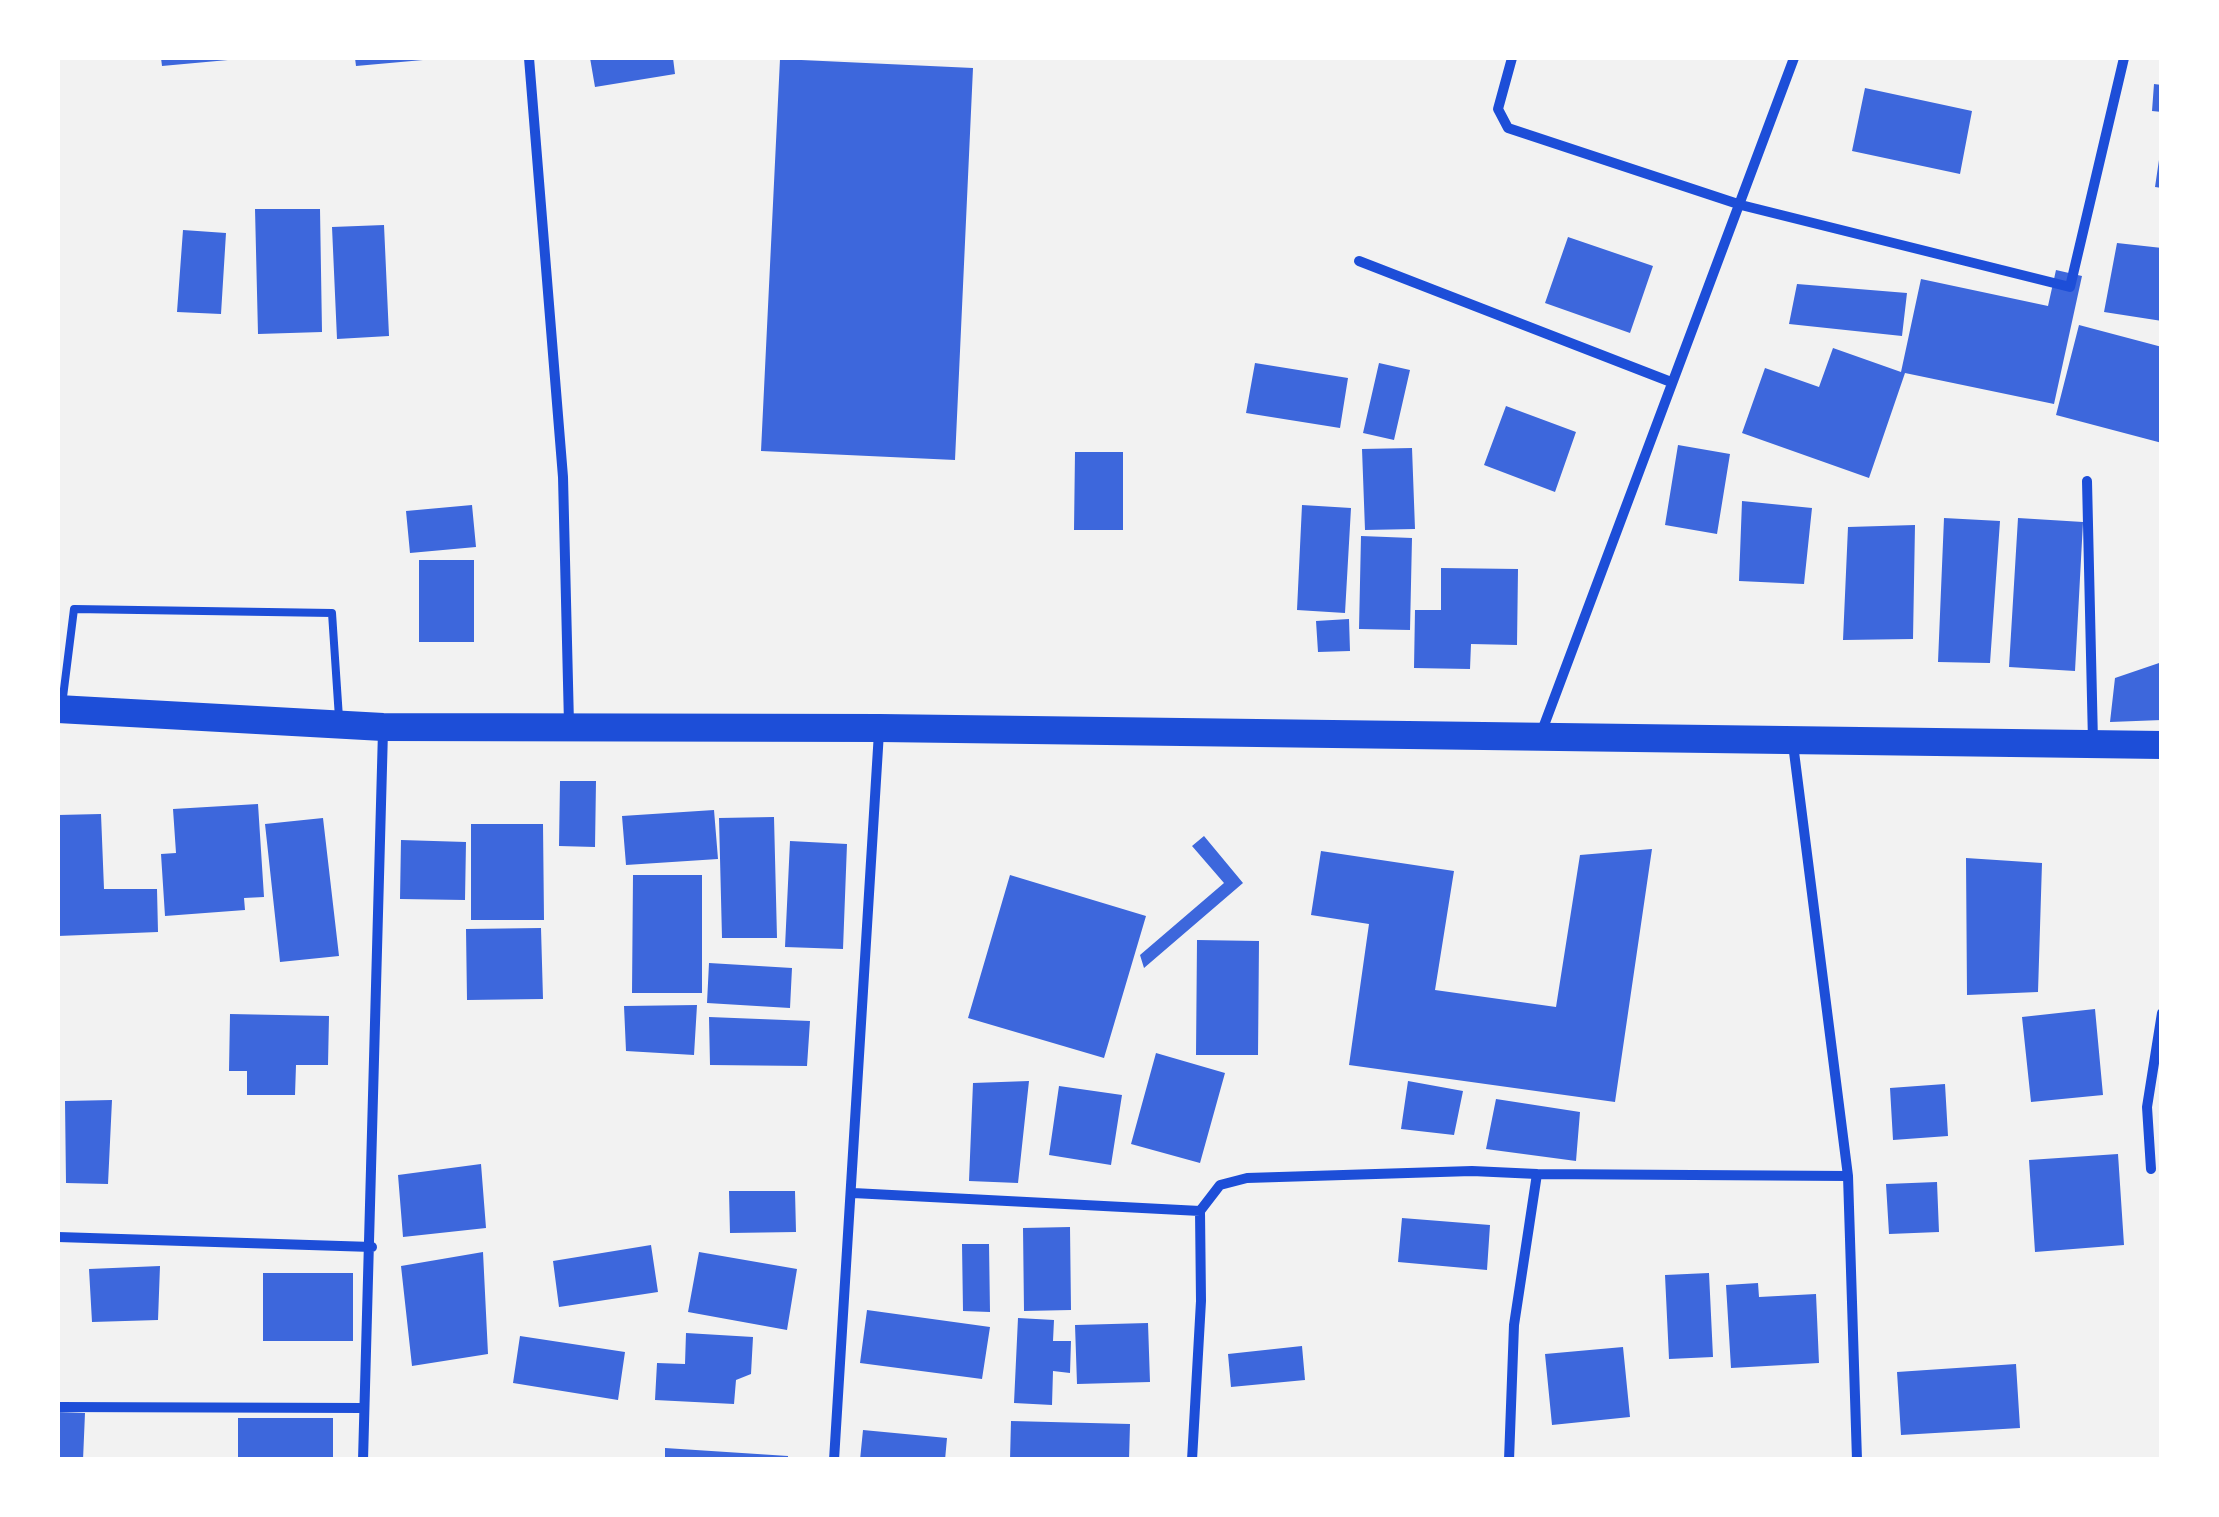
<!DOCTYPE html>
<html>
<head>
<meta charset="utf-8">
<style>
  body { margin:0 }
  #map { position:relative; width:2219px; height:1517px; overflow:hidden; background:#f2f2f2; font-family:"DM Sans",sans-serif }
  canvas { display:block }
  .frame { position:absolute; inset:0; border:60px solid #fff; pointer-events:none }
</style>
</head>
<body>
<div id="map">
<canvas width="2219" height="1517"></canvas>
<div class="frame"></div>
</div>
<script>
const c = document.querySelector('canvas').getContext('2d');
c.lineJoin = 'round';
function fillPath(path, color) {
  c.fillStyle = color;
  c.fill(path, 'evenodd');
}
function poly(rows) {
  const path = new Path2D();
  for (const r of rows) {
    path.moveTo(r[0], r[1]);
    for (let i = 2; i < r.length; i += 2) path.lineTo(r[i], r[i + 1]);
  }
  return path;
}
function strokePath(path, color, width, dash) {
  c.strokeStyle = color;
  c.lineWidth = width;
  c.lineCap = dash ? 'butt' : 'round';
  c.setLineDash(dash || []);
  c.stroke(path);
}
fillPath(poly([
  [161,58,228,58,228,60,162,66],
  [355,58,423,58,423,60,356,66],
  [590,58,673,58,675,74,595,87],
  [780,59,973,68,955,460,761,451],
  [2154,84,2162,85,2162,112,2152,111],
  [1865,88,1972,111,1960,174,1852,151],
  [2159,160,2162,160,2162,188,2155,187],
  [255,209,320,209,322,332,258,334],
  [384,225,389,336,337,339,332,227],
  [183,230,226,233,221,314,177,312],
  [1568,237,1653,266,1630,333,1545,303],
  [2117,243,2162,248,2162,321,2104,312],
  [2056,270,2082,276,2054,404,1905,373,1869,478,1742,433,1765,368,1819,387,1833,348,1901,372,1921,279,2048,306],
  [1797,284,1907,293,1902,336,1789,324],
  [2079,325,2162,347,2162,443,2056,415],
  [1255,363,1348,378,1340,428,1246,413],
  [1379,363,1410,370,1394,440,1363,433],
  [1506,406,1576,432,1555,492,1484,465],
  [1678,445,1730,454,1717,534,1665,525],
  [1412,448,1415,529,1365,530,1362,449],
  [1075,452,1123,452,1123,530,1074,530],
  [1742,501,1812,508,1804,584,1739,581],
  [472,505,476,547,410,553,406,511],
  [1302,505,1351,508,1345,613,1297,610],
  [1944,518,2000,521,1990,663,1938,662],
  [2018,518,2083,522,2075,671,2009,667],
  [1915,525,1913,639,1843,640,1848,527],
  [1361,536,1412,538,1410,630,1359,629],
  [419,560,474,560,474,642,419,642],
  [1441,568,1518,569,1517,645,1471,644,1470,669,1414,668,1415,610,1441,610],
  [1349,619,1350,651,1318,652,1316,621],
  [2162,662,2162,720,2110,722,2115,678],
  [560,781,596,781,595,847,559,846],
  [258,804,264,897,244,898,245,910,165,916,161,854,176,853,173,809],
  [714,810,718,859,626,865,622,816],
  [101,814,104,889,157,889,158,932,58,936,58,815],
  [774,817,777,938,722,938,719,818],
  [323,818,339,956,280,962,265,824],
  [471,824,543,824,544,920,471,920],
  [1204,836,1243,883,1144,968,1140,955,1224,883,1192,846],
  [401,840,466,842,465,900,400,899],
  [790,841,847,844,843,949,785,947],
  [1652,849,1615,1102,1349,1065,1369,924,1311,915,1321,851,1454,871,1435,990,1556,1007,1580,855],
  [1966,858,2042,863,2038,992,1967,995],
  [633,875,702,875,702,993,632,993],
  [1010,875,1146,916,1104,1058,968,1018],
  [541,928,543,999,467,1000,466,929],
  [1197,940,1259,941,1258,1055,1196,1055],
  [709,963,792,968,790,1008,707,1003],
  [697,1005,694,1055,626,1051,624,1006],
  [2095,1009,2103,1095,2031,1102,2022,1017],
  [230,1014,329,1016,328,1065,296,1065,295,1095,247,1095,247,1071,229,1071],
  [709,1017,810,1021,807,1066,710,1065],
  [1156,1053,1225,1073,1200,1163,1131,1144],
  [1029,1081,1018,1183,969,1181,973,1083],
  [1408,1081,1463,1091,1454,1135,1401,1129],
  [1945,1084,1948,1136,1893,1140,1890,1088],
  [1059,1086,1122,1095,1111,1165,1049,1155],
  [1496,1099,1580,1112,1576,1161,1486,1149],
  [112,1100,108,1184,66,1183,65,1101],
  [2118,1154,2124,1245,2035,1252,2029,1160],
  [481,1164,486,1228,403,1237,398,1175],
  [1937,1182,1939,1232,1889,1234,1886,1184],
  [729,1191,795,1191,796,1232,730,1233],
  [1402,1218,1490,1225,1487,1270,1398,1262],
  [1070,1227,1071,1310,1024,1311,1023,1228],
  [962,1244,989,1244,990,1312,963,1311],
  [651,1245,658,1292,559,1307,553,1261],
  [483,1252,488,1354,412,1366,401,1266],
  [699,1252,797,1269,787,1330,688,1312],
  [160,1266,158,1320,92,1322,89,1269],
  [263,1273,353,1273,353,1341,263,1341],
  [1709,1273,1713,1357,1669,1359,1665,1275],
  [1758,1283,1759,1297,1816,1294,1819,1363,1731,1368,1726,1285],
  [867,1310,990,1327,982,1379,860,1363],
  [1018,1318,1054,1320,1053,1341,1071,1341,1070,1373,1053,1371,1052,1405,1014,1403],
  [1148,1323,1150,1382,1077,1384,1075,1325],
  [686,1333,753,1337,751,1374,736,1380,734,1404,655,1400,657,1363,685,1364],
  [520,1336,625,1352,618,1400,513,1383],
  [1302,1346,1305,1380,1231,1387,1228,1354],
  [1623,1347,1630,1417,1552,1425,1545,1354],
  [2016,1364,2020,1428,1901,1435,1897,1372],
  [58,1412,85,1413,83,1460,58,1460],
  [238,1418,333,1418,333,1460,238,1460],
  [1011,1421,1130,1424,1129,1460,1010,1460],
  [863,1430,947,1438,945,1460,860,1460],
  [665,1448,788,1456,788,1460,665,1460]
]), '#3d67dc');
strokePath(poly([
  [62,705,74,609,332,613,339,718]
]), '#1d4ed8', 8);
strokePath(poly([
  [529,58,563,477,569,724],
  [1512,58,1498,109,1508,128,1741,205,2070,287,2124,58],
  [1359,261,1671,382],
  [2087,481,2093,742],
  [1540,736,1794,58],
  [1793,744,1848,1176,1857,1460],
  [2151,1169,2147,1107,2162,1013],
  [853,1193,1200,1211],
  [58,1237,372,1247],
  [58,1407,364,1408],
  [363,1460,383,731],
  [834,1460,879,732],
  [1192,1460,1201,1301,1200,1211,1220,1185,1247,1178,1472,1171,1537,1174],
  [1509,1460,1514,1325,1537,1174,1848,1176]
]), '#1d4ed8', 10);
strokePath(poly([
  [58,709,383,727,880,728,2162,745]
]), '#1d4ed8', 28);
</script>
</body>
</html>
